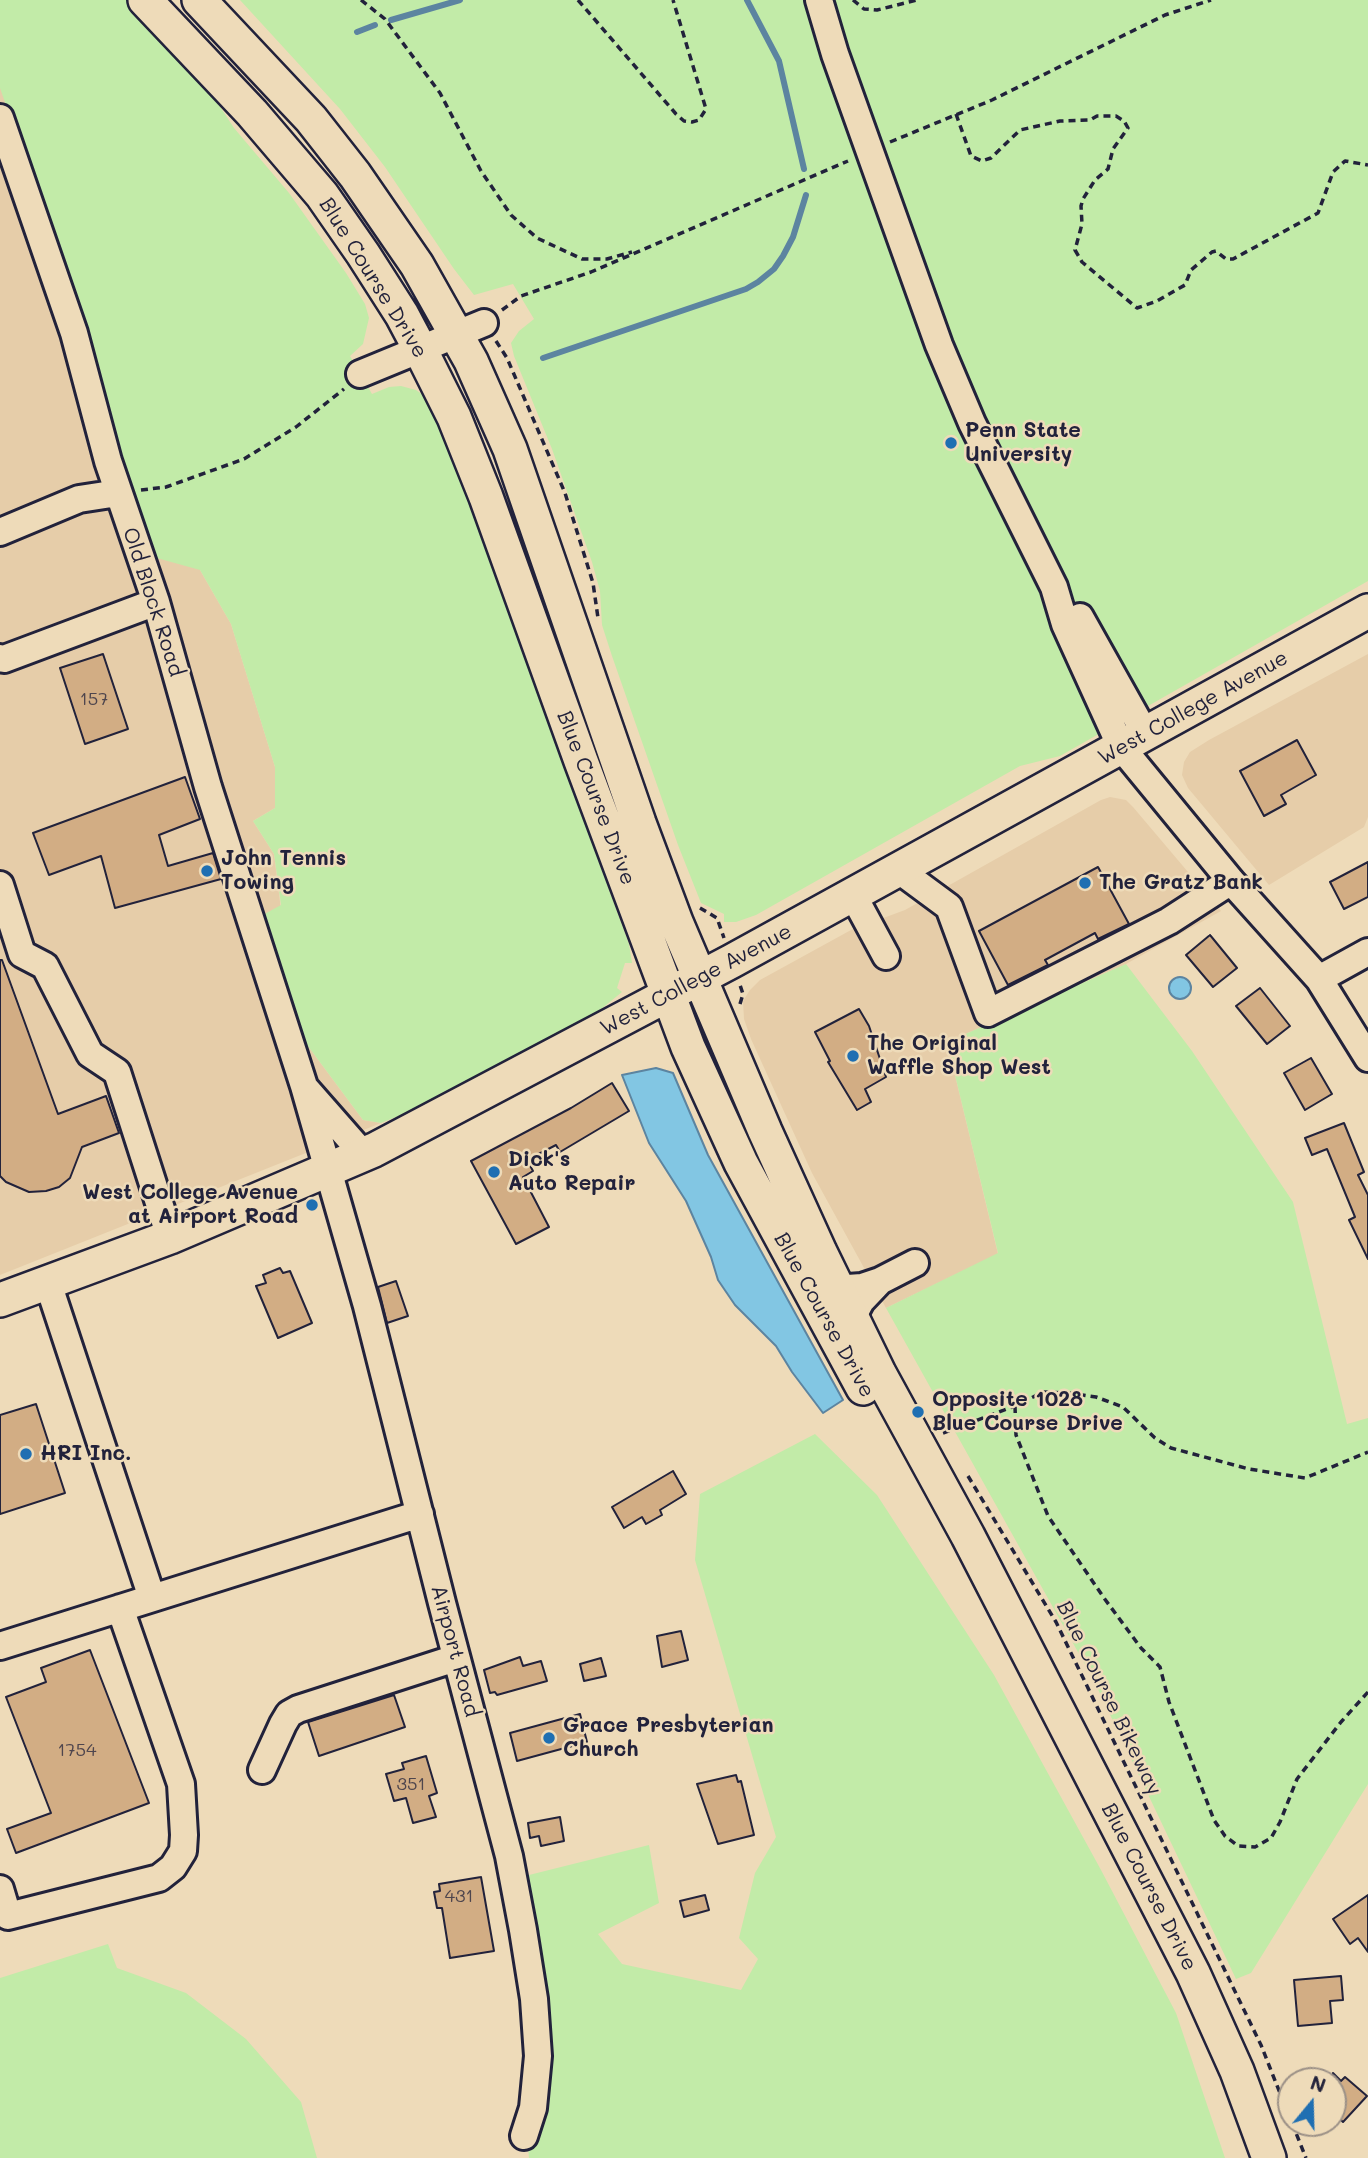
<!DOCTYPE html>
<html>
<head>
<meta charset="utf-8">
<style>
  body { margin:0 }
  #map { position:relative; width:1368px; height:2158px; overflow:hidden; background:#eedbb9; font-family:Mali,sans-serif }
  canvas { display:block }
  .north { position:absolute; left:1277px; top:2067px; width:70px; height:70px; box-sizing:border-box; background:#eedbb9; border:2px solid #9c9187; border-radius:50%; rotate:19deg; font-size:19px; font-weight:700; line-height:28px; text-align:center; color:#22223b }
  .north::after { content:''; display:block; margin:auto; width:24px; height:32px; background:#1f6fb2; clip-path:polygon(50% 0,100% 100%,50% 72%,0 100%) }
</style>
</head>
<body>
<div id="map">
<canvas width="1368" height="2158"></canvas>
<div class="north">N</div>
</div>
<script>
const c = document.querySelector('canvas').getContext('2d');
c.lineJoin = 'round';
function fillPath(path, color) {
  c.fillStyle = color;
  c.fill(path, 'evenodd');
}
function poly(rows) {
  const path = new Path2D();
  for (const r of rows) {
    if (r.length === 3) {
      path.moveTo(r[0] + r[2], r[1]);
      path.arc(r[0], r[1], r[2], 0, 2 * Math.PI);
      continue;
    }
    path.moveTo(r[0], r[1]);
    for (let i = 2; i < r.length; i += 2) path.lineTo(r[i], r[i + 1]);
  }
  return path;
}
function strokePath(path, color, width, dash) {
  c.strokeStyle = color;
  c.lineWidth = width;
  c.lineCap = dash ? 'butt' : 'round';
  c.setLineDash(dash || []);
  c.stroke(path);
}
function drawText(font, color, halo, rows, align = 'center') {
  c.font = font + ' Mali,sans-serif';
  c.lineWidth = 5;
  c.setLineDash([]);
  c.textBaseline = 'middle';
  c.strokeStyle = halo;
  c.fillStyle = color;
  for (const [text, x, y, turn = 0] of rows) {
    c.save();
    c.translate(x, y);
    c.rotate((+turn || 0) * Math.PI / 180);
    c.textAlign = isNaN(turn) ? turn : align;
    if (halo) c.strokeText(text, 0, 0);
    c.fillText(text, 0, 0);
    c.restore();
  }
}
fillPath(poly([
  [0,76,200,570,231,624,275,767,275,808,253,821,274,854,296,1030,363,1120,381,1123,0,1275],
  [1368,654,1368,817,1364,827,1269,885,1188,788,1182,775,1184,762,1190,752,1209,740],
  [1110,797,1126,800,1133,807,1221,911,1126,964,947,1042,998,1254,886,1308,812,1173,751,1039,744,1019,743,1001,750,990,760,980,851,930,905,910,1101,800]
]), '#e6cda9');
fillPath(poly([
  [0,0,127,0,204,82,234,128,289,193,346,273,365,304,369,318,363,344,350,356,372,394,389,387,401,386,416,390,426,397,438,416,495,565,561,759,629,944,632,963,625,963,617,988,622,992,600,1010,421,1107,381,1123,363,1120,296,1030,259,917,281,905,274,854,253,821,275,808,275,767,231,624,200,570,146,555,64,273,0,88],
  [240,0,1368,0,1368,581,1060,756,1020,766,756,915,736,922,724,922,724,914,701,903,678,845,612,656,602,625,600,591,592,562,552,449,514,356,511,343,519,331,534,319,513,284,474,295,454,269,385,167,340,109],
  [1126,964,1192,1051,1293,1202,1347,1424,1368,1418,1368,1784,1251,1973,1236,1979,1093,1679,886,1308,998,1253,947,1042],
  [815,1434,877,1495,994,1675,1101,1870,1176,2013,1225,2158,529,2158,527,2136,530,2123,513,1879,649,1845,659,1903,598,1934,622,1964,741,1990,758,1959,739,1938,755,1873,776,1837,695,1560,700,1494],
  [108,1944,117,1968,186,1993,246,2039,301,2102,317,2158,0,2158,0,1978]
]), '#c2eba8');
const water = poly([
  [1180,988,11],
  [656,1068,673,1073,708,1155,843,1400,823,1413,792,1372,776,1346,735,1305,718,1280,711,1257,686,1201,649,1143,622,1075,656,1068]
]);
fillPath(water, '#82c6e3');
strokePath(water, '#5c84a0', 2);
strokePath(poly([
  [747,0,779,61,804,169],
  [391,20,460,0],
  [357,32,375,25],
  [543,358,746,289,758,282,774,269,783,256,793,237,806,195]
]), '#5c84a0', 6);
const building = poly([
  [103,654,128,729,85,744,60,668,103,654],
  [1297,740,1316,775,1281,795,1286,804,1264,816,1240,771,1297,740],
  [185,777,200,819,159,835,168,866,213,853,221,879,115,908,101,856,49,875,33,833,185,777],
  [1368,862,1368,897,1344,909,1330,882,1368,862],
  [1098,867,1129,924,1098,939,1095,933,1045,960,1048,965,1008,985,979,931,1098,867],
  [1210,935,1237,968,1213,987,1186,955,1210,935],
  [0,960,2,960,58,1114,106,1096,119,1133,82,1147,70,1178,59,1187,46,1191,29,1192,6,1182,0,1176,0,960],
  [1260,988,1290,1026,1267,1044,1236,1006,1260,988],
  [859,1009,869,1026,886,1077,865,1089,871,1102,857,1110,828,1062,830,1061,815,1032,859,1009],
  [1311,1058,1332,1094,1305,1110,1284,1073,1311,1058],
  [612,1083,629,1111,560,1152,556,1145,527,1160,533,1171,523,1177,549,1227,516,1244,471,1161,571,1108,612,1083],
  [1344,1123,1364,1172,1358,1175,1368,1195,1368,1259,1349,1220,1355,1217,1327,1149,1312,1155,1305,1138,1344,1123],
  [280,1268,283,1273,290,1271,312,1323,278,1338,256,1286,266,1283,263,1275,280,1268],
  [396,1281,408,1316,387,1323,378,1287,396,1281],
  [36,1404,65,1493,0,1514,0,1415,36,1404],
  [673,1471,686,1494,660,1510,662,1515,646,1524,642,1517,624,1528,612,1507,673,1471],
  [681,1631,688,1660,662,1667,657,1636,681,1631],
  [90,1650,149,1803,16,1853,7,1829,51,1813,6,1697,46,1682,41,1668,90,1650],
  [520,1657,523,1666,541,1661,547,1681,497,1695,495,1692,490,1693,484,1670,520,1657],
  [601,1658,606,1676,584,1681,580,1664,601,1658],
  [394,1695,405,1727,319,1756,308,1722,394,1695],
  [580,1714,587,1742,517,1761,510,1733,580,1714],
  [426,1756,437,1793,429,1796,436,1817,413,1823,406,1798,394,1801,386,1774,404,1769,402,1763,426,1756],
  [736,1775,738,1782,741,1781,754,1835,718,1844,697,1784,736,1775],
  [560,1817,564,1841,541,1846,539,1836,530,1838,528,1823,560,1817],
  [481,1877,494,1951,450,1958,442,1908,437,1908,434,1892,440,1891,439,1884,481,1877],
  [705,1895,709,1910,684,1917,680,1901,705,1895],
  [1368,1895,1368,1952,1358,1938,1350,1944,1333,1919,1368,1895],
  [1341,1976,1343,2000,1330,2001,1332,2023,1298,2026,1294,1980,1341,1976],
  [1333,2073,1341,2081,1345,2077,1367,2096,1343,2122,1333,2113,1333,2073]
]);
fillPath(building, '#d2ad84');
strokePath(building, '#22223b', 2);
const minor = poly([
  [819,0,835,54,939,345,972,423,1054,587,1065,624,1121,747,1231,881,1319,979,1368,1058],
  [0,118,74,333,108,461,156,602,208,787,304,1086,367,1306,442,1603,509,1856,523,1930,534,1999,538,2056,533,2108,524,2136],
  [360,374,484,323],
  [0,532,79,499,118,493],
  [1080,617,1145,733],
  [0,658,4,659,156,602],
  [899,870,949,907,988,1013,1169,921,1231,881],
  [0,885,22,954,45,966,90,1054,117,1072,170,1237],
  [853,895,886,956],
  [1319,979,1368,952],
  [307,1090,364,1155],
  [880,1281,915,1263],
  [48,1283,152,1598],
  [836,1285,848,1288,862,1287,880,1281,861,1301,852,1318],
  [0,1646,420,1514],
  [262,1770,283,1724,289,1714,298,1709,456,1658],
  [0,1889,8,1916,159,1878,173,1867,183,1851,184,1835,181,1784,120,1608]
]);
const major = poly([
  [145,0,252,113,322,195,363,254,402,315,420,349,454,417,486,497,581,761,688,1047,741,1163,863,1388],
  [199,0,311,119,355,175,417,265,471,361,510,449,639,823,676,922,765,1131,820,1252,879,1373,968,1536,1193,1973,1237,2071,1269,2158],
  [0,1300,170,1237,374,1150,732,961,1368,611]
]);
strokePath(minor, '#22223b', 32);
strokePath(major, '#22223b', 38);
strokePath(poly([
  [361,0,385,19,440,93,481,171,511,215,537,238,582,259,607,259,632,252],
  [578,0,676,114,684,121,692,122,699,120,706,109,673,0],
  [853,0,864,9,877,10,917,0],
  [956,114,971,156,982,161,991,158,1020,130,1060,121,1090,120,1097,116,1116,116,1124,121,1128,128,1113,149,1108,169,1095,180,1083,199,1081,206,1082,224,1075,250,1082,262,1137,308,1157,301,1185,285,1191,270,1212,252,1216,251,1226,259,1233,259,1318,213,1333,172,1345,161,1368,165],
  [890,142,992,100,1165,15,1211,0],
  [502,310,521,296,591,272,848,161],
  [496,341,507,358,565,493,593,583,598,618],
  [141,490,166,487,244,459,296,427,344,389],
  [700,908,717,918,724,938],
  [740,1004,743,994,740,985],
  [1015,1406,1016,1435,1048,1516,1104,1598,1141,1648,1160,1667,1169,1702,1214,1820,1225,1836,1238,1846,1255,1847,1271,1838,1280,1822,1297,1779,1341,1722,1368,1692],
  [943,1433,1015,1406,1043,1392,1069,1393,1096,1397,1123,1407,1155,1438,1171,1448,1249,1469,1305,1478,1368,1452],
  [968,1476,1056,1622,1261,2045,1291,2121],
  [1292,2123,1306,2158]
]), '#22223b', 3.5, [7, 5]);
strokePath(minor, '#eedbb9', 26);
strokePath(major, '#eedbb9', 33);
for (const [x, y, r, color] of [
  [951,443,7,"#1f6fb2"],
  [207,871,7,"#1f6fb2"],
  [1085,883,7,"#1f6fb2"],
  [853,1056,7,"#1f6fb2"],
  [494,1172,7,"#1f6fb2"],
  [312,1205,7,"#1f6fb2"],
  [918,1412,7,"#1f6fb2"],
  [26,1454,7,"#1f6fb2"],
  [549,1738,7,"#1f6fb2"]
]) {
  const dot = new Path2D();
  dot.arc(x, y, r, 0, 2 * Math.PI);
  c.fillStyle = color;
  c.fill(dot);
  strokePath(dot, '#eedbb9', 2.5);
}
drawText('18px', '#4e454d', null, [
  ["157",94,699],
  ["1754",77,1750],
  ["351",411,1784],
  ["431",459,1896]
]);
drawText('21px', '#22223b', '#eedbb9', [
  ["Blue Course Drive",373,278,58],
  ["Old Block Road",153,602,72],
  ["West College Avenue",1193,708,-29],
  ["Blue Course Drive",596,798,69],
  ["West College Avenue",696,980,-28],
  ["Blue Course Drive",824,1315,61],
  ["Airport Road",455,1651,75],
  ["Blue Course Bikeway",1109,1698,64],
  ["Blue Course Drive",1149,1887,63]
]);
drawText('bold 21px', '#22223b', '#eedbb9', [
  ["Penn State",965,431],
  ["University",965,455],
  ["John Tennis",221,859],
  ["Towing",221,883],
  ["The Gratz Bank",1099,883],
  ["The Original",867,1044],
  ["Waffle Shop West",867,1068],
  ["Dick's",508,1160],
  ["Auto Repair",508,1184],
  ["West College Avenue",298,1193,"right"],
  ["at Airport Road",298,1217,"right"],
  ["Opposite 1028",932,1400],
  ["Blue Course Drive",932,1424],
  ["HRI Inc.",40,1454],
  ["Grace Presbyterian",563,1726],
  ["Church",563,1750]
], 'left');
</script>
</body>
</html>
